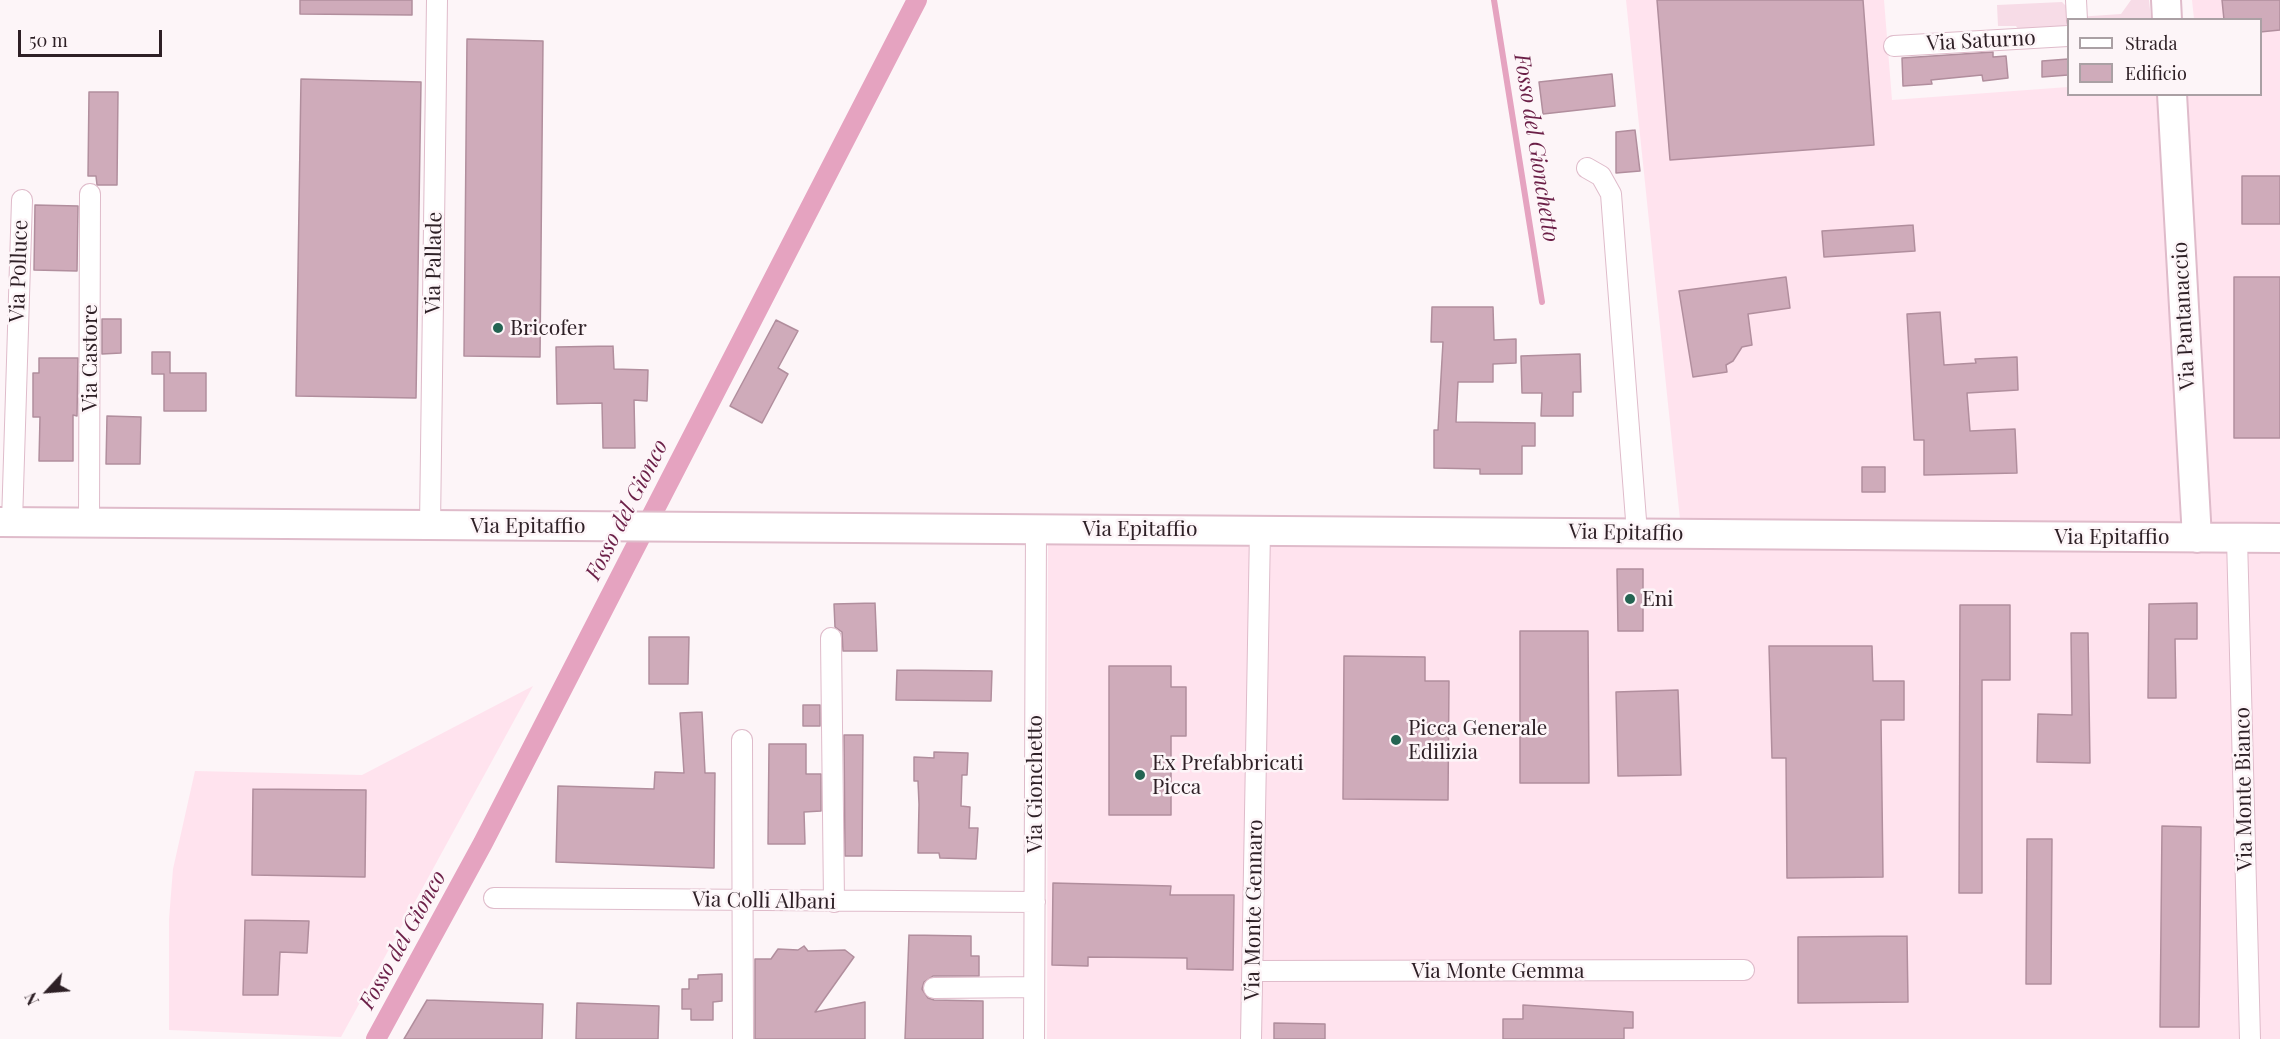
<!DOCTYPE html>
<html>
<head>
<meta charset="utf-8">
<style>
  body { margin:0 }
  #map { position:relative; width:2280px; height:1039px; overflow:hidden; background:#fdf5f8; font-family:"Playfair Display",serif }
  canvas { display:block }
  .legend { position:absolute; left:2067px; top:18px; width:195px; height:78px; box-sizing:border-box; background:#fdf5f8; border:2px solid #aaa0a4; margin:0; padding:8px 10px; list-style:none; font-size:18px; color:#2e2026 }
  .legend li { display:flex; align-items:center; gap:12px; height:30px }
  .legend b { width:30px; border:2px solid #aaa0a4 }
  .north { position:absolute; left:18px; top:961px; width:60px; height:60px; -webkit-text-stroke:4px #fdf5f8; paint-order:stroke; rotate:244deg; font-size:16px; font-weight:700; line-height:24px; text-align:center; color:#2e2026 }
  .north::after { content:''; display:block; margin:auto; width:21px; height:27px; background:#2e2026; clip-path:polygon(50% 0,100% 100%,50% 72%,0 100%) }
  .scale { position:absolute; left:18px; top:30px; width:144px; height:27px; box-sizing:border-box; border:3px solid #2e2026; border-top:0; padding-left:8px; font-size:18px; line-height:21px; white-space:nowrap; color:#2e2026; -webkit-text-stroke:4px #fdf5f8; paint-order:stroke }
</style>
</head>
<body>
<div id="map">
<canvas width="2280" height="1039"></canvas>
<ul class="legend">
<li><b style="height:8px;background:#fff"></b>Strada</li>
<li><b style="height:16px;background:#cfabba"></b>Edificio</li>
</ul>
<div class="north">N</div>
<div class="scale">50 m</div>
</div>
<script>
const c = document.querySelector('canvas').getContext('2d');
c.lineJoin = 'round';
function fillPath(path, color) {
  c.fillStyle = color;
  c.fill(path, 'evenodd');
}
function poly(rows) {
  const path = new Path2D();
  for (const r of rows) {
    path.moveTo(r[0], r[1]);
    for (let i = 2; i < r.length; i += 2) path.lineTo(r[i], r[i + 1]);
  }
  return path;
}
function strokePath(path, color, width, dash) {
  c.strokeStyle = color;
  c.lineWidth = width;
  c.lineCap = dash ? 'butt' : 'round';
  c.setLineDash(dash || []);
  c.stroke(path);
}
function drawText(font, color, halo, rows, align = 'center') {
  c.font = font + ' "Playfair Display",serif';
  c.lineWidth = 5;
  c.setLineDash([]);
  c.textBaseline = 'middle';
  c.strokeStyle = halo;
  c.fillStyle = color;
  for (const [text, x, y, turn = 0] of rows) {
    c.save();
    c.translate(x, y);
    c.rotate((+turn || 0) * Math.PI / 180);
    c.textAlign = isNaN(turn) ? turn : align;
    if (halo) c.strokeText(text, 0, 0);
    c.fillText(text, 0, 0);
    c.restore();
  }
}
fillPath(poly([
  [1626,0,1884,0,1892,100,2068,87,2068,94,2260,94,2260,20,2194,19,2192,0,2280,0,2280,1039,1047,1039,1048,542,1683,548],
  [533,686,341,1037,169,1030,169,919,173,869,195,771,362,775]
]), '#ffe3ee');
fillPath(poly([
  [2131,0,2149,0,2151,19,2068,20,2068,28,2020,32,2016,26,1998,26,1997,5,2062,2,2077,17,2121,14]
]), '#f7dce7');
strokePath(poly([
  [1494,0,1542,302]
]), '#e5a3c0', 6);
strokePath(poly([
  [376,1039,483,843,917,0]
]), '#e5a3c0', 20);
const building = poly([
  [300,0,412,0,412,15,300,14,300,0],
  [1657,0,1863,0,1874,145,1670,160,1657,0],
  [2222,0,2280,0,2280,30,2260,32,2260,20,2224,20,2222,0],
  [467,39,543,41,540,357,464,356,467,39],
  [1993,52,1993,57,2006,56,2008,78,1983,81,1982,75,1931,80,1932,84,1903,86,1902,58,1993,52],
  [2068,59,2068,75,2042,77,2042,61,2068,59],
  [1612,74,1615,106,1543,114,1539,82,1612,74],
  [301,79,421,82,416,398,296,396,301,79],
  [89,92,118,92,117,185,97,185,96,176,88,176,89,92],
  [1635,130,1640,171,1616,173,1616,132,1635,130],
  [2242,176,2280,176,2280,224,2242,224,2242,176],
  [35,205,78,206,77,271,34,270,35,205],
  [1913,225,1915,251,1824,257,1822,231,1913,225],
  [1786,277,1790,308,1748,314,1752,345,1742,347,1733,361,1726,365,1727,372,1693,377,1679,291,1786,277],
  [2234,277,2280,277,2280,438,2234,438,2234,277],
  [1432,307,1493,307,1494,340,1516,339,1516,363,1493,364,1493,382,1458,382,1456,422,1535,423,1535,446,1522,446,1522,474,1480,474,1480,469,1434,468,1434,430,1438,430,1443,342,1431,342,1432,307],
  [1940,312,1944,365,1976,363,1975,359,2017,357,2018,390,1967,393,1970,431,2015,429,2017,473,1924,475,1924,440,1914,440,1907,314,1940,312],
  [102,319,121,319,121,353,102,354,102,319],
  [776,320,798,331,778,368,788,374,762,423,730,406,776,320],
  [613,346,614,369,648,370,647,401,634,400,635,448,603,448,602,403,557,404,556,347,613,346],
  [152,352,170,352,170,373,206,373,206,411,164,411,164,374,152,374,152,352],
  [1580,354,1581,392,1573,392,1573,416,1541,416,1542,393,1522,393,1521,356,1580,354],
  [39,358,78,358,77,416,73,415,73,461,39,461,40,417,33,417,33,373,39,373,39,358],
  [107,416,141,417,140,464,106,464,107,416],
  [1862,467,1885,467,1885,492,1862,492,1862,467],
  [1617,569,1643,569,1643,631,1618,631,1617,569],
  [875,603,877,651,843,651,842,632,835,627,834,604,875,603],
  [2197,603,2197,639,2175,639,2176,698,2148,698,2149,604,2197,603],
  [1960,605,2010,605,2010,680,1982,680,1982,893,1959,893,1960,605],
  [1520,631,1588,631,1589,783,1520,783,1520,631],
  [2071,633,2088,633,2090,763,2037,762,2038,714,2072,715,2071,633],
  [649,637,689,637,688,684,649,684,649,637],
  [1769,646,1872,646,1873,681,1904,681,1904,720,1881,720,1883,877,1787,878,1786,758,1772,758,1769,646],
  [1344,656,1425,657,1425,681,1449,681,1448,800,1343,799,1344,656],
  [1109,666,1171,666,1171,687,1186,687,1186,736,1171,736,1171,815,1109,815,1109,666],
  [897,670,992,671,991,701,896,700,897,670],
  [1678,690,1681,775,1618,776,1616,692,1678,690],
  [803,705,820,705,820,726,803,726,803,705],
  [702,712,705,773,715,773,714,868,556,862,558,786,654,789,655,772,684,773,680,713,702,712],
  [844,735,863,735,862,856,845,856,844,735],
  [769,744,806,744,806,774,821,774,821,811,804,812,805,844,768,844,769,744],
  [934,752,968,753,967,775,962,775,961,806,970,807,969,828,978,828,976,859,940,858,939,853,918,853,919,804,918,781,914,781,914,757,934,758,934,752],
  [253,789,366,790,365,877,252,875,253,789],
  [2162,826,2201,827,2199,1027,2160,1027,2162,826],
  [2027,839,2052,839,2051,984,2026,984,2027,839],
  [1053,883,1171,886,1170,895,1234,895,1233,970,1187,969,1187,958,1088,957,1088,966,1052,965,1053,883],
  [245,920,309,921,307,953,280,952,278,995,243,995,245,920],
  [909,935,971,936,971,956,979,956,979,976,933,976,924,982,922,989,928,998,934,1000,983,1001,983,1039,905,1039,909,935],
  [1907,936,1908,1002,1798,1003,1798,937,1907,936],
  [804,946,808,951,845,950,854,957,815,1012,865,1002,865,1039,755,1039,755,959,771,959,778,949,798,950,804,946],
  [722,974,722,1001,713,1002,713,1020,691,1020,691,1009,682,1009,682,989,689,989,689,979,698,979,698,975,722,974],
  [427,1000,543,1004,542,1039,404,1039,427,1000],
  [577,1003,659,1006,658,1039,576,1039,577,1003],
  [1523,1005,1633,1012,1633,1028,1624,1028,1624,1039,1503,1039,1503,1019,1523,1019,1523,1005],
  [1274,1023,1325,1024,1325,1039,1274,1039,1274,1023]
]);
fillPath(building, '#cfabba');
strokePath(building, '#b18e9d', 1.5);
const street = poly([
  [2076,0,2077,20],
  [1894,46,2068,36],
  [1587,168,1601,176,1611,194,1637,533],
  [12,522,22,200],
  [89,523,90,194],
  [430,526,437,0],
  [2237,538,2250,1039],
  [831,638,834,902],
  [742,740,743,1039],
  [494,898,1035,902],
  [1253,971,1744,970],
  [934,988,1034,987],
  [1034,1039,1036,528],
  [1251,1039,1260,530]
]);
const secondary = poly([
  [2166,0,2167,20],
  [2172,94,2197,538],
  [0,522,2280,538]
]);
strokePath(street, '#dfbbca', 22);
strokePath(secondary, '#dfbbca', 32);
strokePath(street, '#fff', 20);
strokePath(secondary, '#fff', 28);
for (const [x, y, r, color] of [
  [498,328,6,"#246452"],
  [1630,599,6,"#246452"],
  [1396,740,6,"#246452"],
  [1140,775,6,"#246452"]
]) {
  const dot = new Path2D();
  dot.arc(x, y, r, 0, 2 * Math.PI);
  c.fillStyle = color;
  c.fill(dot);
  strokePath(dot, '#fdf5f8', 2);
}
drawText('21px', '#2e2026', '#fdf5f8', [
  ["Via Saturno",1981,41,-3],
  ["Via Pallade",434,263,-89],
  ["Via Polluce",19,271,-88],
  ["Via Pantanaccio",2184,316,-93],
  ["Via Castore",90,358,-90],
  ["Via Epitaffio",528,526],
  ["Via Epitaffio",1140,529],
  ["Via Epitaffio",1626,533,1],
  ["Via Epitaffio",2112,537],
  ["Via Gionchetto",1035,784,-90],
  ["Via Monte Bianco",2244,789,-91],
  ["Via Colli Albani",764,901,1],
  ["Via Monte Gennaro",1254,910,-89],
  ["Via Monte Gemma",1498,971]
]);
drawText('21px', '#2e2026', '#fdf5f8', [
  ["Bricofer",510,328],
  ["Eni",1642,599],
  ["Picca Generale",1408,728],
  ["Edilizia",1408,752],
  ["Ex Prefabbricati",1152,763],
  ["Picca",1152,787]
], 'left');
drawText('italic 22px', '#6b1f47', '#fdf5f8', [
  ["Fosso del Gionchetto",1536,148,81],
  ["Fosso del Gionco",627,510,-63],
  ["Fosso del Gionco",403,940,-61]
]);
</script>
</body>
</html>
